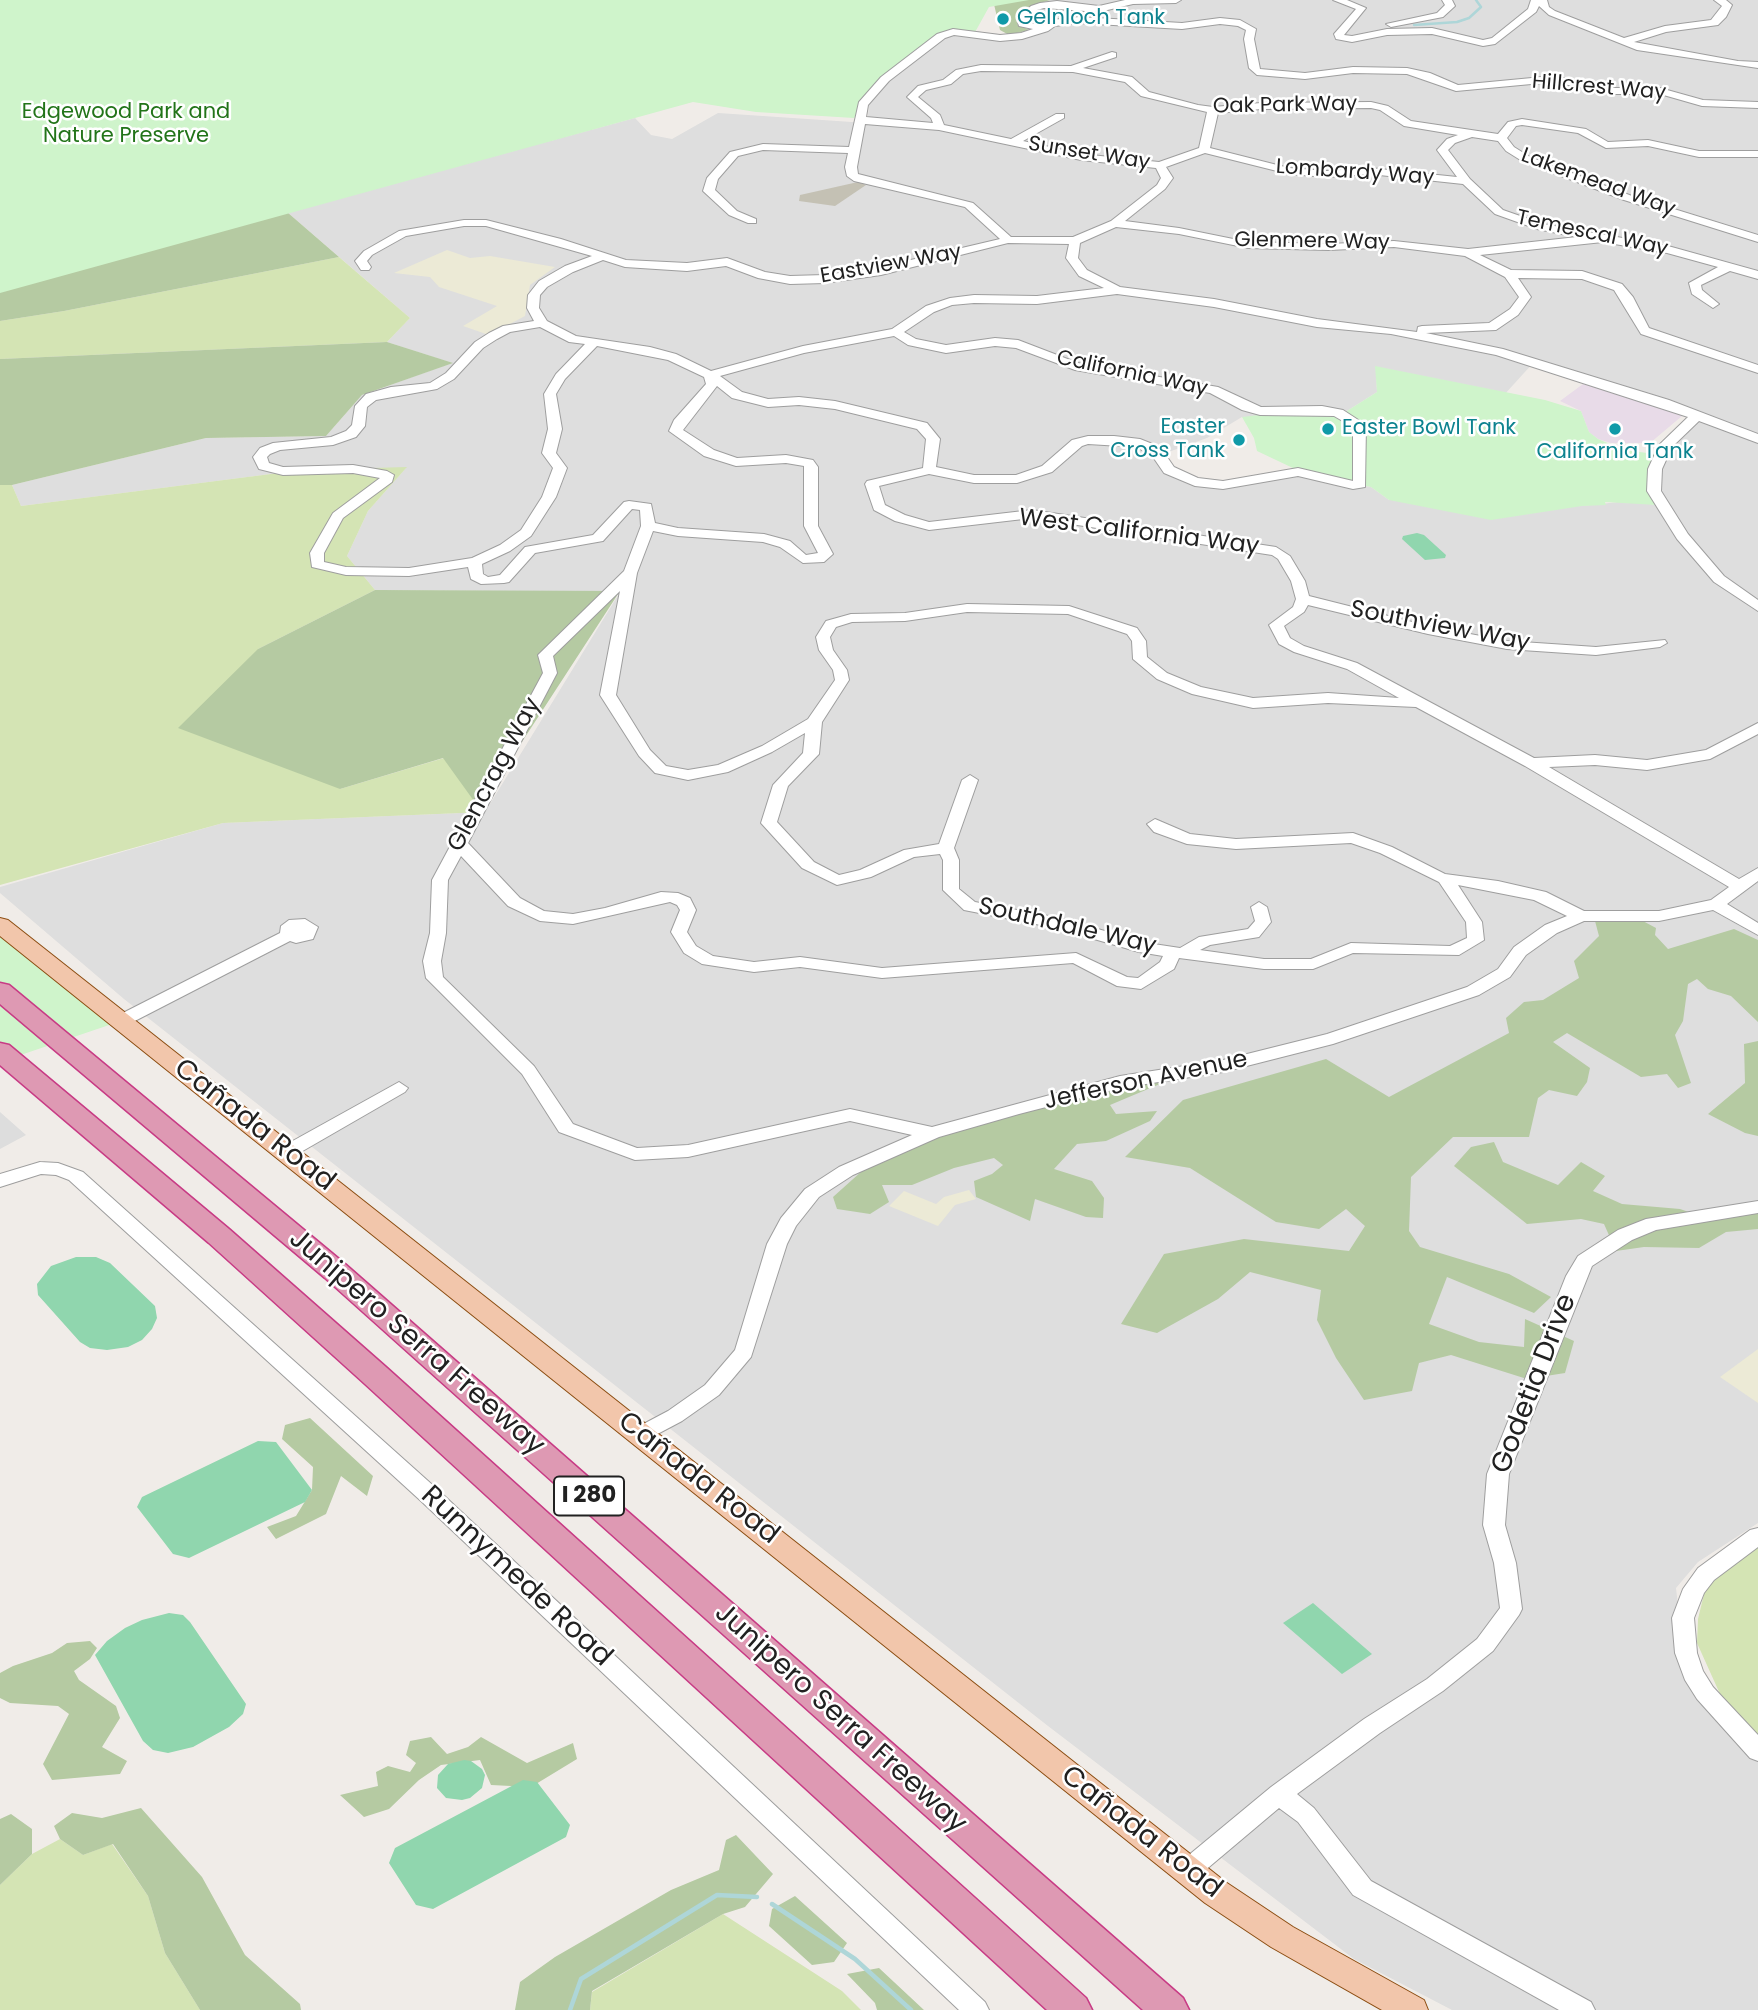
<!DOCTYPE html>
<html>
<head>
<meta charset="utf-8">
<style>
  body { margin:0 }
  canvas { display:block; background:#f0ece8 }
</style>
</head>
<body>
<canvas width="1758" height="2010"></canvas>
<script>
const c = document.querySelector('canvas').getContext('2d');
c.lineJoin = 'round';
function fillPath(path, color) {
  c.fillStyle = color;
  c.fill(path, 'evenodd');
}
function poly(rows) {
  const path = new Path2D();
  for (const r of rows) {
    path.moveTo(r[0], r[1]);
    for (let i = 2; i < r.length; i += 2) path.lineTo(r[i], r[i + 1]);
  }
  return path;
}
function strokePath(path, color, width, dash) {
  c.strokeStyle = color;
  c.lineWidth = width;
  c.lineCap = dash ? 'butt' : 'round';
  c.setLineDash(dash || []);
  c.stroke(path);
}
function drawText(font, color, halo, rows, align = 'center') {
  c.font = font + ' Poppins,sans-serif';
  c.lineWidth = 5;
  c.setLineDash([]);
  c.textBaseline = 'middle';
  c.strokeStyle = halo;
  c.fillStyle = color;
  for (const [text, x, y, turn = 0] of rows) {
    c.save();
    c.translate(x, y);
    c.rotate((+turn || 0) * Math.PI / 180);
    c.textAlign = isNaN(turn) ? turn : align;
    if (halo) c.strokeText(text, 0, 0);
    c.fillText(text, 0, 0);
    c.restore();
  }
}
fillPath(poly([
  [1050,0,1758,0,1758,1523,1698,1562,1676,1588,1686,1677,1758,1753,1758,2010,1452,2010,1354,1959,1048,1726,124,999,0,893,0,887,223,823,485,812,620,592,375,590,347,556,368,511,406,468,302,470,21,506,12,485,206,438,326,436,362,395,452,363,387,342,410,318,287,212,635,118,651,135,672,139,718,113,867,123,872,80,940,32,963,30,1009,35,1028,30,1017,24,1018,10],
  [1534,362,1692,413,1670,443,1655,454,1647,473,1648,488,1656,505,1628,501,1582,506,1389,500,1371,487,1341,481,1322,473,1295,469,1222,484,1189,482,1167,470,1163,454,1207,438,1242,417,1339,416,1377,392,1376,372,1504,395]
]), '#dedede');
fillPath(poly([
  [1583,384,1675,411,1682,416,1650,443,1611,443,1598,439,1589,432,1581,411,1560,401]
]), '#e8dbe8');
fillPath(poly([
  [858,182,866,185,835,206,799,201,800,195]
]), '#c4c1b4');
fillPath(poly([
  [447,250,470,258,490,256,555,267,530,285,525,316,489,335,463,326,497,306,439,287,430,277,394,273],
  [969,1190,976,1199,955,1205,938,1226,889,1206,904,1191,936,1204,944,1197],
  [1758,1349,1758,1403,1720,1377]
]), '#ecead6');
fillPath(poly([
  [339,257,410,318,387,342,0,359,0,321,64,311],
  [407,467,368,511,347,556,375,590,258,649,340,789,444,758,485,812,223,823,0,885,0,485,12,485,21,506,302,470],
  [1758,1545,1758,1736,1720,1694,1697,1643,1698,1619,1705,1590,1734,1561],
  [60,1839,83,1855,112,1844,148,1896,165,1953,200,2010,0,2010,0,1885,32,1854],
  [723,1914,842,1991,861,2010,590,2010,592,1992]
]), '#d4e4b4');
fillPath(poly([
  [993,0,1050,0,1019,10,1017,24,1029,30,1009,35,1000,30],
  [384,186,287,212,339,257,64,311,0,321,0,239],
  [387,342,453,363,362,395,326,436,206,438,12,485,0,485,0,359],
  [375,590,620,591,479,808,443,758,340,789,178,728,258,649],
  [1641,920,1656,928,1655,935,1668,949,1734,929,1758,940,1758,1022,1731,996,1708,989,1697,979,1688,984,1683,1021,1675,1035,1691,1083,1678,1088,1667,1074,1641,1077,1567,1033,1553,1042,1590,1068,1587,1082,1577,1096,1549,1090,1538,1098,1529,1137,1453,1137,1411,1177,1409,1231,1420,1247,1509,1274,1551,1297,1534,1313,1447,1277,1429,1324,1479,1342,1524,1347,1525,1319,1574,1341,1565,1373,1527,1379,1451,1355,1419,1363,1412,1391,1364,1400,1336,1358,1317,1320,1321,1290,1250,1272,1218,1299,1157,1333,1121,1324,1164,1254,1244,1239,1349,1251,1365,1226,1346,1209,1319,1229,1276,1222,1190,1168,1125,1157,1183,1100,1326,1059,1389,1097,1509,1033,1506,1018,1524,1002,1543,1000,1579,978,1574,961,1599,936,1595,921],
  [1758,1041,1758,1136,1745,1133,1708,1114,1745,1083,1744,1044],
  [1141,1074,1160,1084,1110,1105,1116,1114,1157,1111,1150,1121,1106,1141,1077,1144,1054,1169,1092,1181,1104,1198,1103,1218,1086,1217,1035,1199,1030,1221,976,1197,974,1181,992,1174,1003,1165,994,1158,954,1168,912,1185,882,1185,889,1202,870,1214,837,1209,833,1197,862,1171,936,1137],
  [1494,1142,1503,1162,1558,1185,1581,1162,1605,1176,1593,1191,1622,1204,1680,1209,1712,1220,1758,1212,1758,1229,1726,1232,1699,1248,1644,1247,1616,1251,1604,1224,1581,1219,1527,1224,1454,1166,1471,1147],
  [310,1418,373,1476,367,1496,341,1476,326,1514,276,1539,267,1527,296,1516,312,1490,313,1467,282,1439,285,1425],
  [90,1641,97,1648,90,1659,74,1671,79,1680,116,1706,120,1718,102,1747,127,1761,120,1774,52,1780,43,1764,69,1714,58,1706,10,1703,0,1698,0,1673,13,1666,52,1653,67,1643],
  [431,1737,447,1754,468,1747,481,1737,527,1763,573,1743,577,1759,531,1787,491,1785,480,1760,441,1765,419,1780,389,1809,364,1817,340,1795,378,1786,376,1772,388,1766,410,1772,416,1763,406,1755,410,1741],
  [141,1808,202,1877,245,1955,300,2004,301,2010,200,2010,165,1953,148,1896,113,1844,83,1855,60,1839,54,1826,72,1813,102,1818],
  [11,1814,32,1829,32,1854,0,1885,0,1912,0,1819],
  [736,1835,773,1874,745,1907,723,1914,592,1991,590,2010,515,2010,520,1982,555,1957,671,1890,719,1870,726,1840],
  [795,1896,847,1943,834,1962,812,1965,769,1926,772,1909],
  [879,1968,924,2010,877,2010,875,2003,847,1974]
]), '#b5caa2');
fillPath(poly([
  [0,0,1029,0,989,7,974,34,941,36,869,95,854,118,756,112,693,102,0,293],
  [1375,366,1545,400,1581,411,1589,432,1598,439,1624,450,1655,454,1647,473,1648,488,1657,505,1605,502,1606,505,1582,506,1491,520,1389,500,1371,487,1341,481,1322,473,1295,469,1257,451,1254,438,1242,417,1268,414,1339,416,1377,392],
  [0,925,121,1021,0,1062]
]), '#cff4cb');
fillPath(poly([
  [1417,533,1424,535,1446,555,1445,558,1425,560,1402,539,1403,536],
  [76,1257,96,1257,110,1263,155,1306,157,1318,152,1329,142,1340,128,1347,107,1350,90,1348,80,1342,38,1295,37,1284,51,1266],
  [258,1441,276,1442,312,1490,305,1502,189,1558,173,1554,137,1507,142,1497],
  [1313,1603,1372,1654,1342,1674,1283,1623],
  [169,1613,183,1615,190,1622,246,1704,243,1714,229,1727,193,1747,168,1753,153,1750,143,1741,95,1655,107,1641,125,1628,142,1620],
  [464,1760,471,1761,482,1769,485,1775,482,1788,470,1798,462,1800,446,1798,437,1788,438,1775,448,1764],
  [523,1780,537,1782,570,1825,566,1837,433,1909,416,1905,389,1863,395,1848]
]), '#90d6ae');
fillPath(poly([
  [0,1112,26,1135,0,1149]
]), '#ddd');
strokePath(poly([
  [1414,25,1457,22,1469,18,1481,7,1476,0]
]), '#aed6d8', 2.5);
strokePath(poly([
  [772,1904,855,1959,911,2010],
  [570,2010,581,1979,717,1895,757,1897]
]), '#aed6d8', 4.5);
const minor = poly([
  [1125,0,1181,0,1176,3,1133,4,1099,12,1044,8,1037,10,1028,22,1042,26,1052,20,1079,17,1182,23,1220,18,1240,20,1256,29,1254,39,1260,69,1305,73,1353,67,1407,68,1430,73,1458,85,1553,76,1615,88,1660,88,1703,100,1758,102,1758,108,1702,106,1660,94,1615,94,1553,82,1456,91,1407,74,1353,73,1305,79,1257,75,1249,68,1244,39,1246,30,1238,26,1220,24,1182,29,1079,23,1055,26,1048,31,1022,39,1000,41,954,35,945,38,889,81,868,105,866,117,933,123,931,118,907,97,918,86,943,80,956,70,981,65,1071,66,1112,52,1116,53,1116,57,1083,68,1132,77,1149,92,1198,105,1213,107,1261,103,1371,102,1388,106,1411,121,1498,134,1508,122,1522,119,1586,129,1608,142,1648,140,1699,151,1758,151,1758,157,1699,157,1648,146,1606,148,1578,133,1522,125,1516,126,1507,138,1514,147,1530,157,1632,196,1758,235,1758,242,1624,200,1522,161,1506,151,1498,141,1472,137,1455,143,1448,150,1470,179,1503,210,1543,224,1668,246,1758,271,1758,279,1730,271,1701,285,1702,290,1719,304,1713,308,1692,294,1689,283,1718,267,1667,253,1603,242,1480,255,1511,270,1582,271,1622,284,1633,297,1649,328,1758,365,1758,373,1641,334,1614,290,1582,279,1518,278,1531,297,1518,315,1496,330,1426,333,1503,349,1669,400,1758,434,1758,443,1699,421,1672,447,1662,469,1661,491,1688,534,1724,576,1758,600,1758,611,1714,582,1677,539,1647,491,1648,469,1659,445,1688,417,1496,355,1391,334,1317,327,1214,307,1117,294,1037,304,974,303,952,305,934,312,904,332,916,339,946,345,995,338,1018,340,1078,363,1218,387,1261,407,1322,406,1343,410,1366,425,1365,487,1353,489,1298,476,1223,489,1195,486,1164,473,1153,457,1137,447,1088,444,1082,446,1052,472,1017,483,974,483,929,474,879,486,885,505,905,515,929,522,1032,510,1276,547,1290,556,1305,581,1309,596,1428,626,1507,641,1596,647,1665,640,1667,643,1660,647,1596,655,1507,649,1428,634,1308,605,1304,612,1284,626,1290,638,1304,646,1357,663,1534,758,1595,755,1647,760,1706,750,1758,723,1758,734,1710,759,1647,770,1595,765,1549,767,1739,879,1758,868,1758,881,1727,904,1758,923,1758,935,1713,910,1659,921,1584,921,1557,933,1526,955,1510,977,1479,995,1333,1044,1223,1072,1120,1088,1019,1114,939,1137,853,1175,819,1197,796,1226,787,1244,751,1357,719,1395,682,1421,648,1439,641,1442,634,1439,631,1434,634,1429,668,1411,705,1385,735,1350,767,1244,781,1218,805,1189,839,1167,912,1135,850,1121,688,1157,635,1160,559,1132,522,1074,426,978,423,961,430,933,432,880,543,673,538,655,624,571,641,526,640,510,632,509,603,541,535,553,509,582,504,583,481,584,471,579,468,567,409,576,346,575,312,567,310,553,333,513,380,478,353,473,283,475,259,469,253,457,260,448,273,443,331,437,346,431,352,425,355,406,366,394,391,387,430,383,446,373,475,342,489,333,503,326,534,321,527,308,528,295,539,281,565,266,592,256,486,226,464,226,406,236,372,255,367,261,371,267,369,270,361,270,355,261,364,251,399,231,464,220,486,220,561,239,626,260,687,263,727,258,765,272,790,276,825,275,881,267,1000,239,965,207,854,181,847,176,845,167,848,153,763,150,738,156,718,179,715,190,737,211,756,219,756,223,748,223,729,215,703,191,707,178,730,152,763,144,849,147,859,102,881,77,937,34,953,29,1000,35,1021,33,1033,29,1019,26,1017,19,1031,6,1040,3,1057,1,1099,6,1125,0],
  [981,71,1073,72,1125,82,1141,96,1207,112,1199,148,1159,162,1081,154,1023,141,1064,118,1064,114,1056,114,1011,139,944,125,940,115,918,97,926,90,951,84,963,74,981,71],
  [1371,108,1380,110,1404,126,1458,135,1447,139,1437,150,1457,177,1370,168,1327,171,1289,168,1210,148,1218,113,1261,109,1371,108],
  [865,124,939,130,1081,160,1156,168,1161,178,1157,185,1111,221,1073,237,1011,237,973,203,858,174,857,167,865,124],
  [1205,153,1289,174,1327,177,1370,174,1463,184,1495,214,1537,229,1577,237,1468,249,1394,241,1329,244,1248,242,1179,228,1125,221,1165,189,1173,178,1166,167,1205,153],
  [1116,227,1179,234,1248,248,1329,250,1394,247,1465,256,1505,277,1519,297,1510,309,1489,323,1422,326,1418,327,1417,332,1317,319,1214,299,1120,287,1087,270,1078,258,1080,243,1116,227],
  [1008,243,1069,244,1066,258,1079,276,1104,288,1037,296,974,295,950,298,926,306,892,329,803,346,711,371,676,354,650,347,576,336,547,321,539,308,540,295,547,287,573,272,603,260,625,267,687,271,726,266,758,278,790,284,825,283,881,275,1008,243],
  [540,327,569,342,585,344,556,374,544,394,548,429,542,453,553,468,542,497,521,530,500,545,472,558,409,568,346,567,324,562,324,553,343,518,392,482,394,475,387,471,353,465,283,467,269,463,267,457,270,454,280,450,333,445,356,437,365,426,367,407,376,400,437,389,454,379,483,348,497,339,510,332,540,327],
  [894,336,908,345,946,353,995,346,1016,348,1075,370,1210,393,1242,410,1260,415,1334,416,1353,427,1353,481,1298,468,1223,481,1198,478,1174,467,1163,451,1155,445,1140,439,1114,436,1088,436,1072,440,1042,466,1016,475,974,475,936,467,940,439,927,423,835,401,799,397,768,399,742,392,720,376,804,353,894,336],
  [597,346,668,360,704,377,706,384,674,420,669,431,704,456,736,466,786,463,804,466,804,526,818,553,806,555,790,541,764,534,678,528,655,523,651,504,629,501,624,502,593,535,525,547,500,575,488,577,483,574,482,564,510,551,531,536,556,497,567,468,556,453,562,429,556,394,565,379,597,346],
  [717,386,732,398,768,407,799,405,835,409,917,429,926,439,923,468,867,481,865,484,874,510,895,521,929,530,1032,518,1272,555,1278,559,1291,581,1296,599,1293,607,1269,625,1279,644,1294,652,1347,669,1399,698,1328,693,1253,698,1201,687,1167,673,1147,657,1146,641,1137,628,1069,606,967,604,905,613,851,614,826,621,816,637,819,650,833,670,835,680,808,719,762,746,718,765,688,770,666,766,650,750,616,695,637,573,653,531,678,536,763,542,780,547,803,563,824,562,833,554,818,526,818,467,813,460,786,455,737,458,714,450,683,430,717,386],
  [620,591,600,695,639,756,655,773,688,780,728,772,772,752,805,733,803,753,773,785,761,823,802,868,837,885,871,877,914,857,940,854,943,860,943,890,964,910,1056,928,1139,952,1163,956,1160,962,1138,978,1127,977,1076,953,882,968,800,957,754,962,713,956,696,946,687,932,696,910,690,898,678,893,661,892,605,908,573,914,544,911,520,898,468,843,557,673,553,656,620,591],
  [967,612,1068,614,1127,634,1132,641,1133,659,1157,679,1192,694,1253,708,1328,703,1416,707,1525,766,1729,887,1711,900,1659,911,1584,911,1546,892,1498,881,1445,874,1392,847,1353,833,1236,839,1190,834,1155,819,1147,824,1154,832,1187,844,1236,849,1351,843,1380,853,1439,882,1466,922,1467,938,1450,946,1351,943,1311,959,1264,959,1200,950,1210,945,1259,937,1271,922,1267,907,1259,902,1251,907,1255,921,1248,929,1199,937,1180,948,1147,943,1059,918,975,902,959,889,959,860,954,848,978,780,970,775,962,780,939,844,904,850,860,870,839,875,814,862,777,822,788,786,819,754,822,722,849,680,847,670,833,650,830,637,836,627,852,622,905,621,967,612],
  [461,856,508,906,540,921,573,924,670,902,677,905,680,910,671,932,684,953,702,964,754,972,800,967,882,978,1073,963,1117,986,1141,989,1174,969,1179,958,1264,969,1313,969,1353,953,1459,955,1484,940,1482,922,1458,885,1534,900,1567,916,1545,925,1514,947,1498,969,1467,987,1327,1034,1223,1060,1120,1076,932,1127,850,1109,688,1145,637,1148,573,1124,534,1066,443,977,441,961,446,933,448,880,461,856],
  [1333,0,1347,0,1366,8,1344,35,1352,36,1387,29,1432,28,1483,40,1492,38,1528,9,1531,0,1547,0,1549,7,1555,11,1624,38,1665,26,1711,20,1722,6,1714,0,1726,0,1732,5,1726,17,1718,25,1666,32,1634,42,1738,61,1758,62,1758,68,1637,50,1549,15,1539,6,1536,12,1495,44,1483,46,1432,34,1387,35,1352,42,1336,39,1334,34,1356,9,1333,0],
  [1442,0,1452,0,1455,6,1443,17,1391,27,1386,24,1437,13,1445,5,1442,0],
  [305,919,318,927,313,939,296,943,290,941,127,1025,121,1026,112,1021,115,1017,280,933,281,926,289,920,305,919],
  [399,1082,408,1088,405,1092,294,1156,280,1156,278,1152,280,1148,399,1082],
  [40,1162,58,1163,83,1172,437,1489,985,2002,989,2010,959,2010,421,1501,69,1180,56,1175,41,1174,0,1187,0,1174,40,1162],
  [1758,1201,1758,1213,1656,1230,1632,1240,1592,1266,1509,1474,1505,1525,1516,1563,1522,1609,1519,1615,1493,1651,1443,1691,1380,1733,1297,1794,1314,1808,1371,1881,1591,2002,1595,2010,1559,2010,1353,1895,1298,1822,1279,1808,1196,1878,1187,1881,1178,1878,1175,1871,1178,1864,1271,1787,1364,1719,1427,1679,1477,1639,1500,1608,1494,1563,1483,1525,1487,1474,1566,1276,1578,1256,1618,1230,1646,1219,1758,1201],
  [1758,1528,1758,1547,1714,1580,1704,1593,1694,1618,1697,1653,1703,1671,1713,1687,1758,1735,1758,1761,1750,1758,1697,1699,1685,1680,1675,1653,1672,1618,1683,1589,1698,1568,1750,1530,1758,1528]
]);
const major = poly([
  [0,918,8,920,1227,1883,1293,1927,1424,2000,1428,2010,1382,2010,1271,1947,1205,1903,0,936,0,918]
]);
const highway = poly([
  [0,983,9,985,345,1264,1183,1998,1189,2010,1143,2010,325,1278,0,1004,0,983],
  [0,1043,9,1045,229,1229,387,1368,1086,1998,1092,2010,1047,2010,365,1384,209,1243,0,1065,0,1043]
]);
strokePath(minor, '#9e9e9e', 2);
strokePath(major, '#8c4d11', 2);
strokePath(highway, '#c83b85', 3);
fillPath(minor, '#fff');
fillPath(major, '#f2c6ab');
fillPath(highway, '#de99b3');
for (const [x, y, r, color] of [
  [1003,19,7,"#0f9aa8"],
  [1328,429,7,"#0f9aa8"],
  [1615,429,7,"#0f9aa8"],
  [1239,440,7,"#0f9aa8"]
]) {
  const dot = new Path2D();
  dot.arc(x, y, r, 0, 2 * Math.PI);
  c.fillStyle = color;
  c.fill(dot);
  strokePath(dot, '#fff', 2.5);
}
drawText('21px', '#0d838f', '#fff', [
  ["Gelnloch Tank",1017,19],
  ["Easter",1225,428,"right"],
  ["Cross Tank",1225,452,"right"],
  ["Easter Bowl Tank",1342,429],
  ["California Tank",1615,453,"center"]
], 'left');
drawText('21px', '#212121', '#fff', [
  ["Hillcrest Way",1599,88,5],
  ["Oak Park Way",1285,106,-1],
  ["Sunset Way",1089,154,9],
  ["Lombardy Way",1355,173,4],
  ["Lakemead Way",1598,183,20],
  ["Temescal Way",1592,234,12],
  ["Glenmere Way",1312,242,1],
  ["Eastview Way",891,265,-10],
  ["California Way",1132,374,12]
]);
drawText('21px', '#227419', '#fff', [
  ["Edgewood Park and",126,113],
  ["Nature Preserve",126,137]
]);
for (const [x, y, w] of [
  [589,1496,70]
]) {
  const box = new Path2D();
  box.roundRect(x - w / 2, y - 19.5, w, 39, 5);
  c.fillStyle = '#fff';
  c.fill(box);
  strokePath(box, '#212121', 2);
}
drawText('bold 23px', '#212121', null, [
  ["I 280",589,1496]
]);
drawText('24px', '#212121', '#fff', [
  ["West California Way",1139,533,7],
  ["Southview Way",1440,627,11],
  ["Glencrag Way",495,775,-62],
  ["Southdale Way",1067,927,13],
  ["Jefferson Avenue",1146,1081,-12]
]);
drawText('28px', '#212121', '#fff', [
  ["Cañada Road",254,1126,38],
  ["Junipero Serra Freeway",416,1343,41],
  ["Godetia Drive",1535,1384,-69],
  ["Cañada Road",698,1479,38],
  ["Runnymede Road",516,1577,43],
  ["Junipero Serra Freeway",840,1719,42],
  ["Cañada Road",1141,1833,38]
]);
</script>
</body>
</html>
